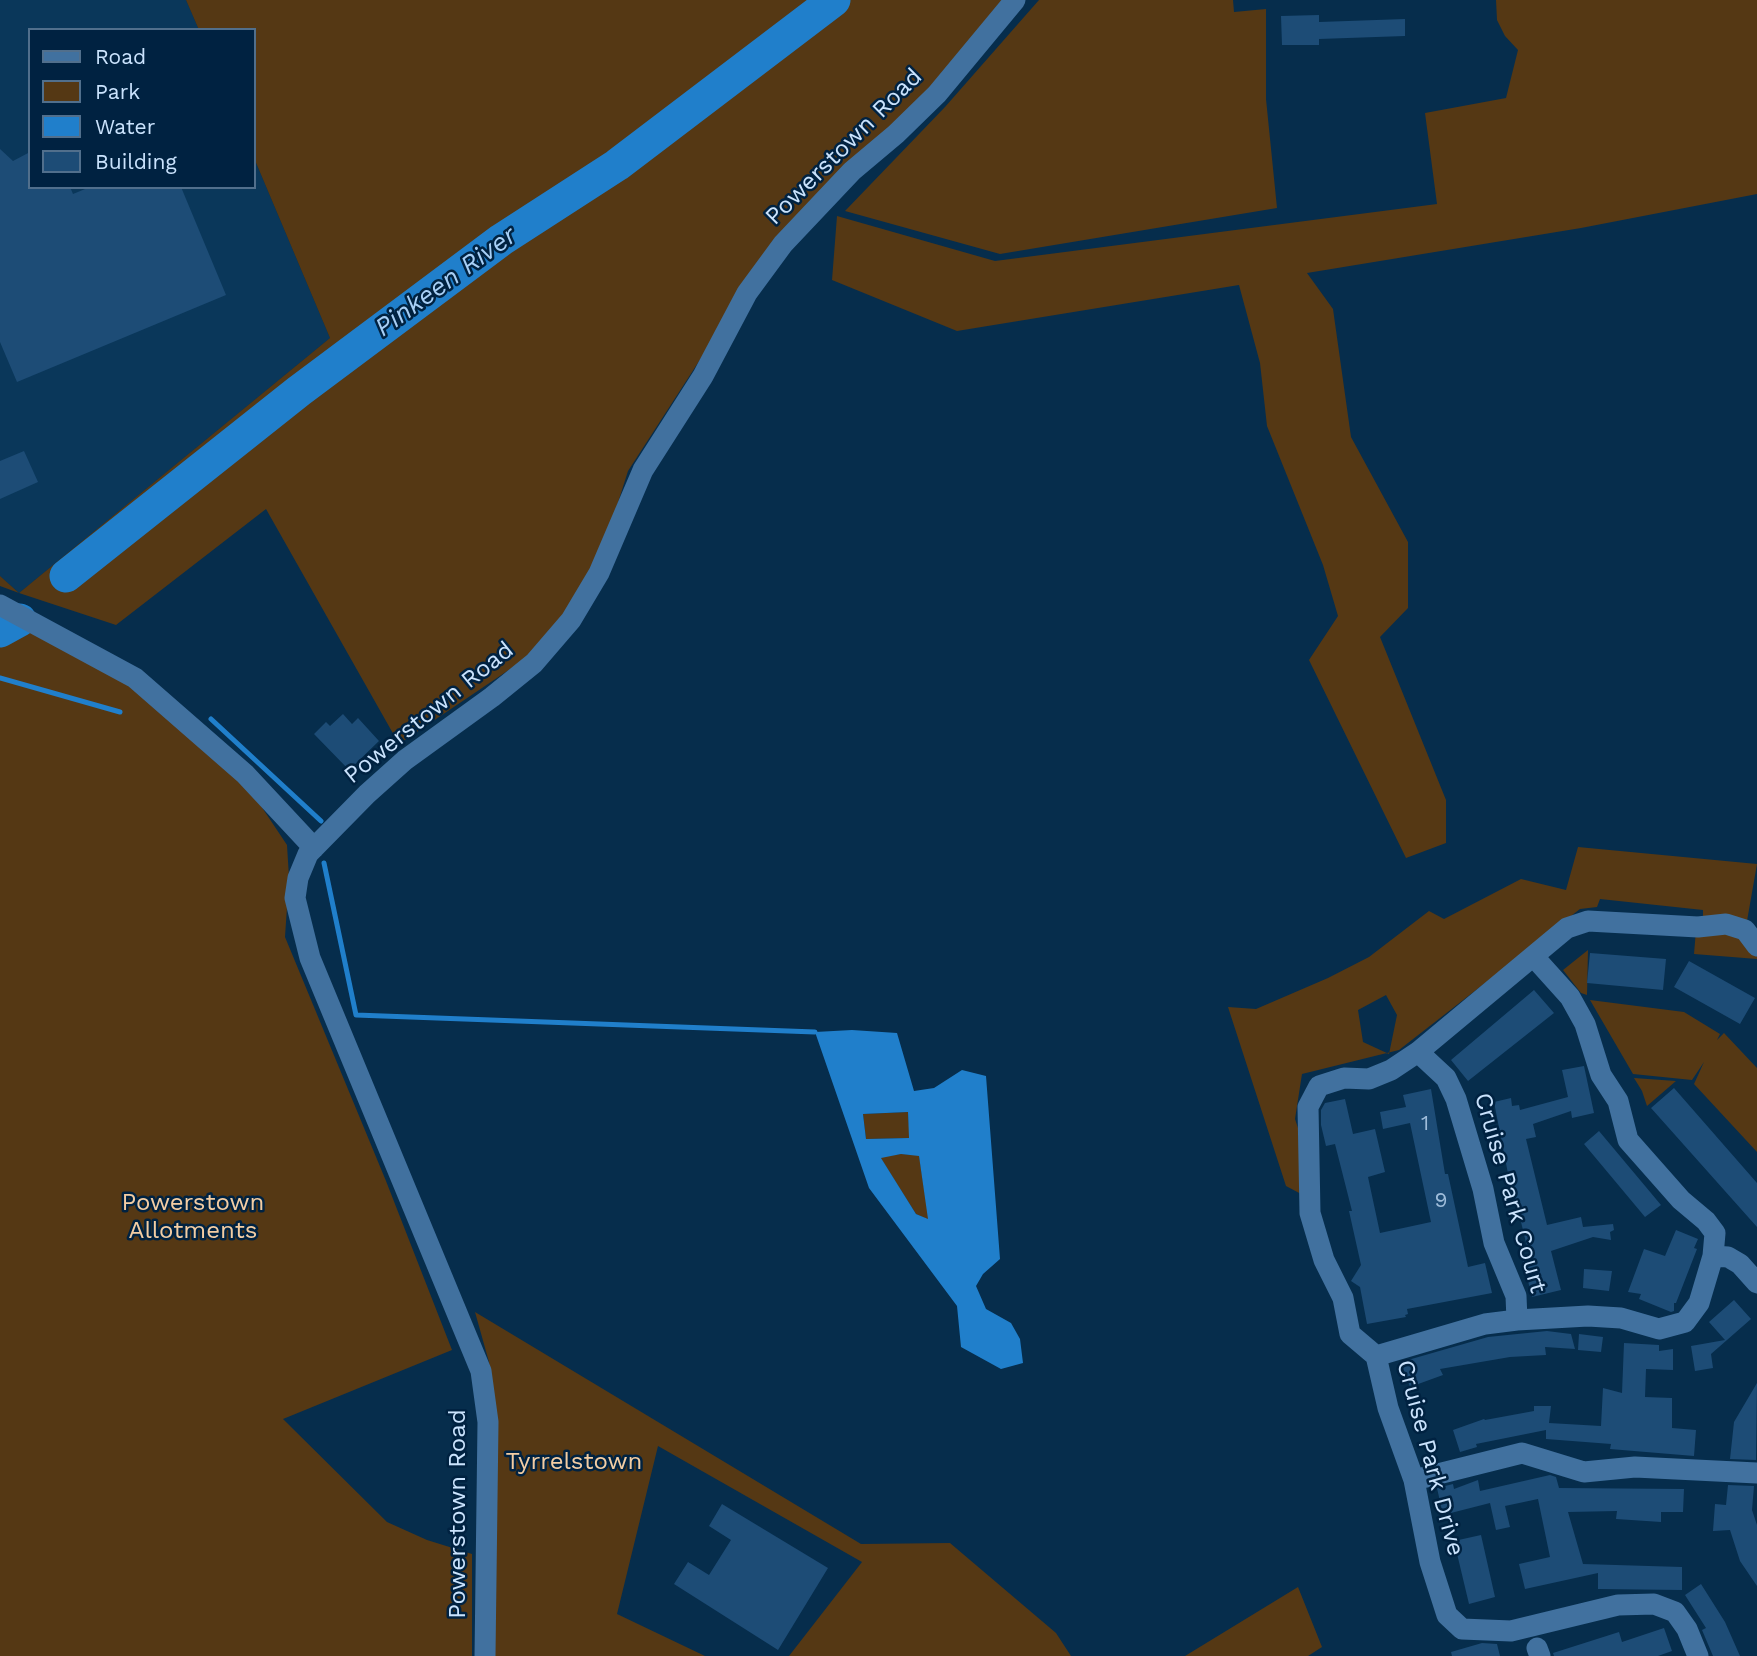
<!DOCTYPE html>
<html>
<head>
<meta charset="utf-8">
<style>
  body { margin:0 }
  #map { position:relative; width:1757px; height:1656px; overflow:hidden; background:#062d4c; font-family:"Work Sans",sans-serif }
  canvas { display:block }
  .legend { position:absolute; left:28px; top:28px; width:228px; height:161px; box-sizing:border-box; background:#002241; border:2px solid #516f8c; margin:0; padding:9px 12px; list-style:none; font-size:21px; color:#cae3fd }
  .legend li { display:flex; align-items:center; gap:14px; height:35px }
  .legend b { width:35px; border:2px solid #516f8c }
</style>
</head>
<body>
<div id="map">
<canvas width="1757" height="1656"></canvas>
<ul class="legend">
<li><b style="height:9px;background:#41719f"></b>Road</li>
<li><b style="height:19px;background:#553814"></b>Park</li>
<li><b style="height:19px;background:#207fcb"></b>Water</li>
<li><b style="height:19px;background:#1d4c76"></b>Building</li>
</ul>
</div>
<script>
const c = document.querySelector('canvas').getContext('2d');
c.lineJoin = 'round';
function fillPath(path, color) {
  c.fillStyle = color;
  c.fill(path, 'evenodd');
}
function poly(rows) {
  const path = new Path2D();
  for (const r of rows) {
    path.moveTo(r[0], r[1]);
    for (let i = 2; i < r.length; i += 2) path.lineTo(r[i], r[i + 1]);
  }
  return path;
}
function strokePath(path, color, width, dash) {
  c.strokeStyle = color;
  c.lineWidth = width;
  c.lineCap = dash ? 'butt' : 'round';
  c.setLineDash(dash || []);
  c.stroke(path);
}
function drawText(font, color, halo, rows, align = 'center') {
  c.font = font + ' "Work Sans",sans-serif';
  c.lineWidth = 5;
  c.setLineDash([]);
  c.textBaseline = 'middle';
  c.strokeStyle = halo;
  c.fillStyle = color;
  for (const [text, x, y, turn = 0] of rows) {
    c.save();
    c.translate(x, y);
    c.rotate((+turn || 0) * Math.PI / 180);
    c.textAlign = isNaN(turn) ? turn : align;
    if (halo) c.strokeText(text, 0, 0);
    c.fillText(text, 0, 0);
    c.restore();
  }
}
fillPath(poly([
  [0,0,186,0,199,30,30,30,30,187,254,187,254,158,330,338,19,593,0,576]
]), '#0a375a');
fillPath(poly([
  [186,0,1005,0,928,91,778,239,628,471,596,572,561,624,525,659,399,744,266,509,116,625,19,593,0,586,0,576,19,593,330,338,254,158,254,30,199,30],
  [1039,0,1233,0,1234,12,1266,9,1266,99,1277,208,1000,254,845,211,945,107],
  [1496,0,1757,0,1757,194,1581,228,1307,273,1333,309,1351,437,1408,542,1408,608,1380,637,1446,800,1446,843,1406,858,1309,660,1338,616,1323,565,1267,426,1260,363,1239,285,957,331,832,280,837,216,995,261,1437,204,1425,113,1506,98,1518,50,1505,36,1497,20],
  [0,614,134,685,219,757,259,803,287,845,289,877,285,937,386,1181,452,1350,283,1419,387,1522,427,1540,472,1554,472,1656,0,1656],
  [1578,847,1757,864,1747,921,1703,917,1703,910,1600,899,1597,907,1580,909,1399,1050,1302,1074,1295,1119,1298,1128,1303,1195,1286,1186,1228,1007,1256,1009,1328,978,1369,957,1429,911,1444,919,1521,879,1566,890],
  [1386,995,1397,1015,1389,1054,1363,1042,1358,1010],
  [1696,930,1739,933,1757,956,1757,959,1694,954],
  [1588,950,1587,995,1581,993,1563,970],
  [1590,1000,1684,1012,1720,1034,1717,1040,1724,1033,1757,1068,1757,1152,1694,1084,1704,1062,1692,1080,1633,1074],
  [1634,1078,1676,1081,1647,1106,1642,1091],
  [908,1112,910,1138,866,1139,863,1114],
  [901,1154,919,1155,929,1220,916,1214,880,1157],
  [475,1312,861,1544,950,1543,1056,1633,1071,1656,789,1656,862,1562,658,1446,617,1614,705,1656,491,1656,497,1443,489,1362],
  [1298,1587,1322,1647,1308,1656,1185,1656]
]), '#553814');
fillPath(poly([
  [852,1030,897,1033,914,1091,934,1088,962,1070,986,1076,1000,1259,983,1274,976,1286,986,1309,1011,1323,1020,1339,1023,1363,1001,1369,961,1347,957,1306,869,1188,815,1032],
  [908,1112,909,1138,866,1139,863,1114],
  [901,1154,919,1156,928,1219,916,1214,881,1158]
]), '#207fcb');
strokePath(poly([
  [0,678,120,712],
  [211,719,321,821],
  [324,863,356,1015,815,1032]
]), '#207fcb', 5);
strokePath(poly([
  [66,576,299,391,501,240,617,165,834,0],
  [0,631,20,620]
]), '#207fcb', 33);
fillPath(poly([
  [1319,15,1319,22,1405,19,1405,36,1319,39,1319,45,1282,45,1281,16],
  [0,149,13,161,30,152,30,187,70,187,73,194,90,187,181,187,226,295,17,382,0,342],
  [24,451,38,482,0,499,0,461],
  [343,714,352,724,358,718,379,741,349,770,314,734,326,722,330,726],
  [1590,953,1666,959,1663,990,1587,983],
  [1689,961,1755,998,1740,1024,1674,987],
  [1534,990,1554,1013,1468,1081,1451,1060],
  [1584,1066,1594,1113,1572,1118,1571,1111,1533,1124,1536,1137,1526,1139,1547,1225,1581,1217,1583,1227,1613,1224,1614,1230,1610,1232,1611,1240,1593,1237,1551,1251,1561,1290,1532,1297,1522,1257,1529,1255,1514,1193,1512,1194,1494,1102,1511,1098,1512,1106,1519,1105,1520,1110,1568,1097,1562,1070],
  [1674,1088,1757,1183,1757,1227,1651,1108],
  [1431,1089,1445,1174,1448,1174,1468,1267,1485,1263,1492,1293,1407,1309,1408,1314,1405,1315,1406,1317,1367,1324,1360,1287,1351,1281,1361,1265,1349,1211,1352,1211,1335,1144,1326,1146,1321,1125,1321,1110,1325,1103,1345,1099,1353,1134,1375,1129,1385,1172,1368,1177,1380,1233,1431,1222,1410,1123,1383,1129,1380,1112,1406,1107,1403,1095],
  [1599,1131,1661,1205,1645,1217,1584,1144],
  [1676,1230,1698,1239,1694,1248,1697,1249,1676,1303,1674,1303,1674,1311,1671,1312,1639,1299,1641,1294,1628,1292,1644,1249,1665,1256],
  [1584,1269,1612,1271,1609,1291,1583,1288],
  [1734,1300,1751,1319,1711,1354,1713,1368,1695,1371,1691,1346,1725,1340,1709,1322],
  [1547,1331,1571,1334,1575,1349,1545,1347,1546,1355,1510,1357,1440,1369,1443,1375,1410,1387,1401,1362,1488,1337],
  [1579,1334,1603,1337,1601,1352,1578,1350],
  [1624,1343,1659,1345,1659,1351,1673,1349,1673,1370,1646,1369,1645,1397,1672,1398,1672,1428,1696,1430,1694,1456,1610,1449,1611,1444,1546,1439,1546,1430,1476,1444,1477,1447,1460,1452,1453,1430,1484,1419,1485,1420,1534,1411,1534,1406,1551,1406,1549,1423,1601,1426,1603,1388,1622,1393],
  [1757,1383,1756,1460,1730,1459,1734,1422],
  [1550,1475,1556,1477,1559,1488,1684,1489,1683,1512,1661,1512,1661,1522,1616,1519,1617,1511,1568,1512,1583,1564,1682,1567,1682,1590,1598,1589,1598,1573,1525,1589,1519,1564,1550,1557,1538,1499,1505,1506,1510,1527,1496,1530,1490,1503,1443,1515,1437,1488,1453,1484,1454,1489,1478,1480,1480,1491],
  [1728,1485,1754,1486,1752,1510,1757,1525,1757,1586,1740,1561,1730,1530,1713,1531,1715,1504,1726,1505],
  [722,1504,828,1568,778,1650,674,1584,688,1562,709,1575,731,1540,709,1526],
  [1481,1535,1495,1597,1469,1604,1454,1541],
  [1701,1584,1725,1622,1740,1656,1713,1656,1702,1630,1706,1628,1685,1595],
  [1664,1628,1672,1651,1658,1656,1554,1656,1553,1653,1619,1632,1622,1642],
  [1482,1643,1497,1644,1500,1656,1452,1656,1451,1652]
]), '#1d4c76');
strokePath(poly([
  [0,605,135,678,245,774,314,848],
  [1418,1052,1446,1078,1456,1099,1483,1189,1494,1243,1516,1296,1517,1320],
  [1713,1256,1728,1257,1740,1264,1757,1283],
  [1376,1356,1485,1324,1517,1320,1588,1316,1621,1318,1659,1329,1685,1322,1699,1303,1713,1256,1715,1233,1706,1221,1681,1200,1628,1140,1618,1101,1601,1075,1585,1024,1570,997,1534,957],
  [1414,1480,1522,1453,1584,1472,1635,1467,1757,1473],
  [1537,1648,1540,1656],
  [485,1656,488,1422,481,1371,310,958,295,898,298,878,308,854,367,794,405,760,492,697,534,663,571,620,599,573,643,470,703,376,747,293,783,244,852,171,896,134,937,94,1015,0],
  [1698,1656,1687,1629,1675,1612,1654,1604,1618,1605,1511,1631,1462,1629,1447,1615,1430,1562,1414,1480,1388,1408,1376,1356,1350,1334,1343,1298,1324,1260,1310,1213,1308,1107,1319,1086,1344,1078,1369,1079,1391,1070,1418,1052,1567,928,1588,921,1698,927,1726,924,1745,930,1757,946]
]), '#41719f', 21);
drawText('21px', '#9fbddb', null, [
  ["1",1425,1124],
  ["9",1441,1201]
]);
drawText('24px', '#cae3fd', '#002241', [
  ["Powerstown Road",844,147,-45],
  ["Powerstown Road",429,713,-39],
  ["Cruise Park Court",1510,1193,74],
  ["Cruise Park Drive",1430,1458,75],
  ["Powerstown Road",458,1514,-90]
]);
drawText('24px', '#f3cda3', '#002241', [
  ["Powerstown",193,1203],
  ["Allotments",193,1231],
  ["Tyrrelstown",574,1462]
]);
drawText('italic 26px', '#a7cff6', '#002241', [
  ["Pinkeen River",446,282,-36]
]);
</script>
</body>
</html>
